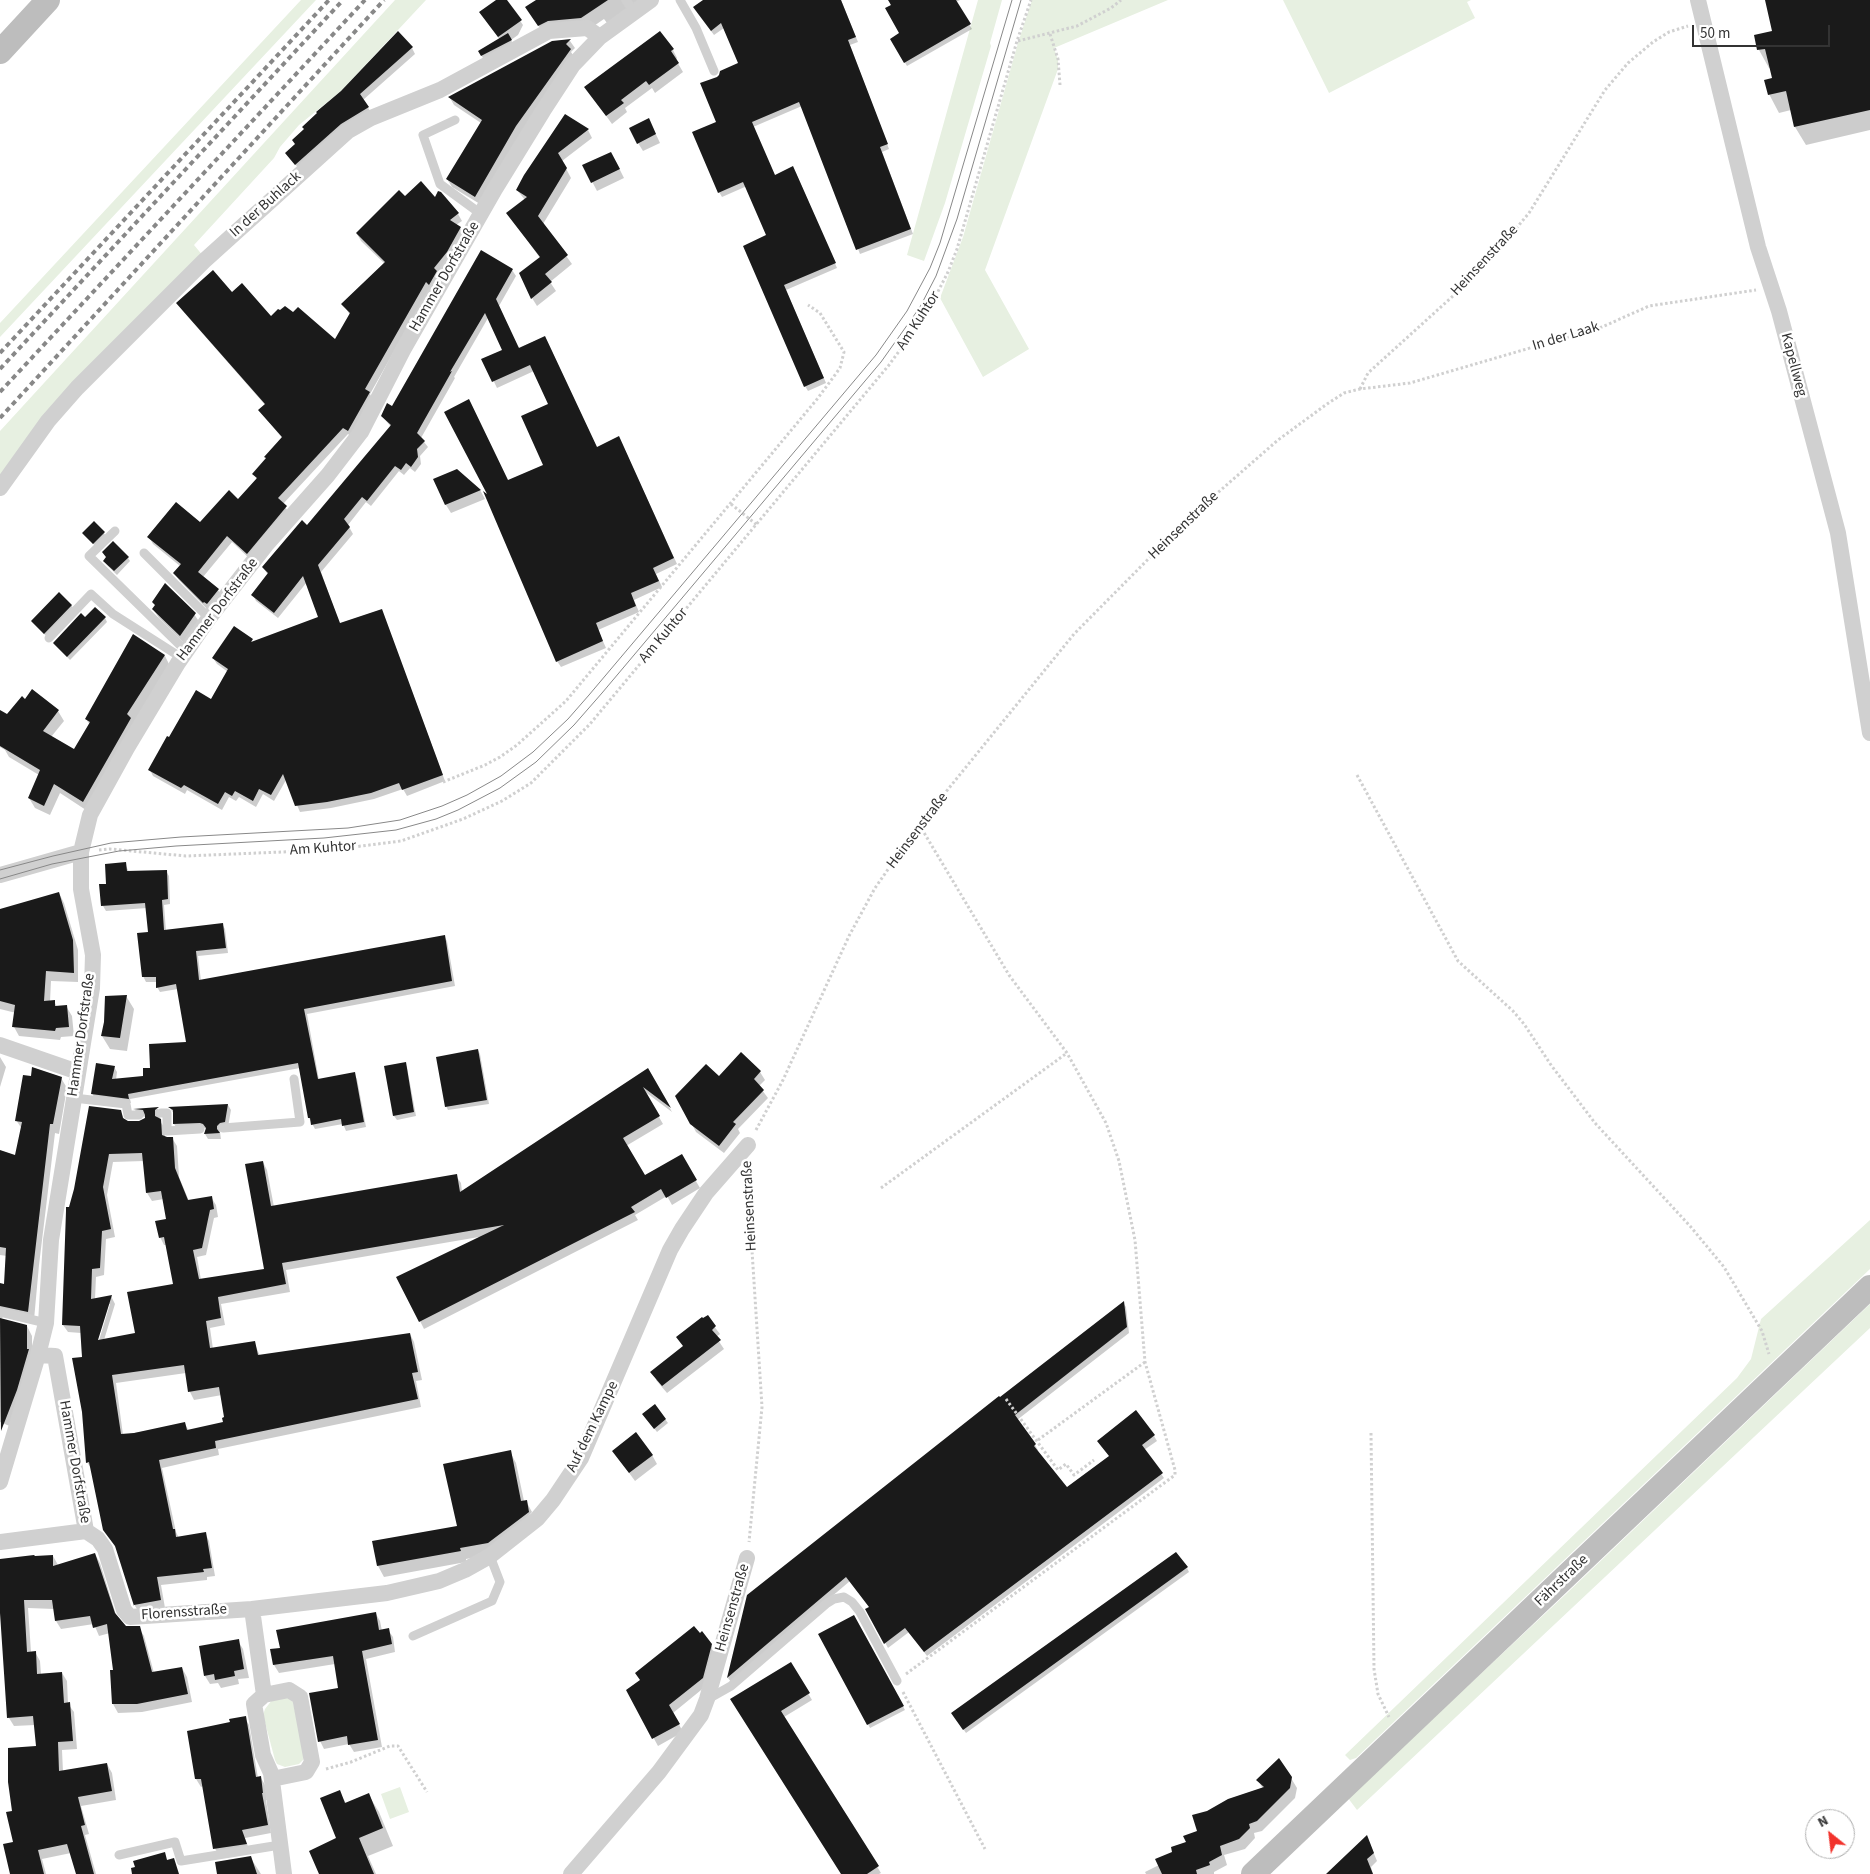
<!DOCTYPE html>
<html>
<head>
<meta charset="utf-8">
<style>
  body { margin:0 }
  #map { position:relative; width:1870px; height:1874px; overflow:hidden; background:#fff; font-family:"Source Sans 3",sans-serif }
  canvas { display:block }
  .north { position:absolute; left:1805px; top:1809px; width:50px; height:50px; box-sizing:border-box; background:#fff; border:1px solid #adadad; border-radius:50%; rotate:331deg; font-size:14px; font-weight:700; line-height:20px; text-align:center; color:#333 }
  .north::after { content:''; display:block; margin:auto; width:18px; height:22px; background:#f2332c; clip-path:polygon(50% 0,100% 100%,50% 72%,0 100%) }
  .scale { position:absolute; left:1692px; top:25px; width:138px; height:22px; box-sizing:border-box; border:2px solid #333; border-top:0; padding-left:6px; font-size:15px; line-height:18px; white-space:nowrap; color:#333; -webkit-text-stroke:4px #fff; paint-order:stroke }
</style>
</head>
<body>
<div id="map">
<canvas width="1870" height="1874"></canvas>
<div class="north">N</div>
<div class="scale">50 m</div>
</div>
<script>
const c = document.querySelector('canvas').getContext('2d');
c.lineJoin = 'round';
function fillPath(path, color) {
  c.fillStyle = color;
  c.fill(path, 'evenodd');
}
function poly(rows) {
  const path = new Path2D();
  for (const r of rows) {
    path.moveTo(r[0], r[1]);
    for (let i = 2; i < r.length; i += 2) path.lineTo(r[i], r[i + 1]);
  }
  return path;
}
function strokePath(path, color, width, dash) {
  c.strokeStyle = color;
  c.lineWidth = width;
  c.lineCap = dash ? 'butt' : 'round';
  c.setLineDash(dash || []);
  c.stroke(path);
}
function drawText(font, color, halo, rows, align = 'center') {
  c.font = font + ' "Source Sans 3",sans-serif';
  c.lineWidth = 5;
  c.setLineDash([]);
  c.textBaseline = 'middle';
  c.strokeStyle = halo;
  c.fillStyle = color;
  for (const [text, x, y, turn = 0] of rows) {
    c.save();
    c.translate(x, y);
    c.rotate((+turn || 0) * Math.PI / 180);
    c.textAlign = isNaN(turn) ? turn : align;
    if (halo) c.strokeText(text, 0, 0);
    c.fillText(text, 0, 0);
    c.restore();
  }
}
fillPath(poly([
  [301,0,316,0,0,337,0,323],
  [395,0,426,0,341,91,299,125,280,147,274,158,194,245,204,257,0,485,0,431],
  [978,0,1002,0,990,43,991,46,945,203,924,261,907,255],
  [1032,0,1168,0,1054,48,1058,60,1058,69,985,270,1029,349,983,377,940,298,963,237,1018,43],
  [1283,0,1471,0,1467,2,1475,18,1329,93],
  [1870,1220,1870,1269,1356,1758,1350,1760,1345,1755,1737,1378,1751,1359,1761,1319],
  [1870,1304,1870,1328,1357,1810,1348,1798,1566,1594],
  [286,1697,293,1702,304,1754,303,1760,299,1764,285,1767,277,1764,275,1760,263,1715,265,1709,272,1700],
  [400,1787,409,1812,390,1819,381,1794]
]), '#e7f0e1');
fillPath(poly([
  [498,0,506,0,523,25,518,35,511,40,513,44,484,60,479,51,500,40,486,21],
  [538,0,640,0,607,23,604,19,588,30,546,37,527,8],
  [706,0,841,0,858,42,850,45,889,149,882,152,913,234,860,254,802,106,753,127,775,176,796,173,837,268,786,290,826,383,808,391,805,386,768,236,747,186,722,197,719,192,717,78,740,63,724,28,714,35,697,12],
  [889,0,960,0,956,2,972,29,907,66,891,39,901,34],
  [1766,0,1870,0,1870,130,1806,145,1795,127,1791,110,1779,113,1769,94,1773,79,1771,68,1769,68,1759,50,1755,36,1773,32],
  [660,33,673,50,677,58,676,60,683,72,655,93,652,88,625,108,627,112,612,124,586,88],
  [570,41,575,48,571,52,575,58,480,204,452,187,447,179,481,123,454,105,450,98,552,42],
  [412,48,415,54,363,100,372,114,300,170,286,153],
  [565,116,588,130,592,138,562,161,571,178,543,224,572,264,550,282,556,291,537,306,532,298,540,258,508,213,525,200,517,190],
  [653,128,660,143,643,151,638,143],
  [616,162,624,178,597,191,584,166],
  [405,198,435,199,458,214,462,221,456,225,460,228,464,235,430,288,370,394,373,400,352,437,348,434,283,504,290,514,251,560,232,542,203,577,218,590,222,597,207,609,179,580,174,573,180,566,153,544,149,537,200,524,238,501,257,480,254,474,283,439,260,411,266,406,182,310,178,303,232,293,271,318,335,341,350,315,343,304,385,264,361,241,357,234],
  [512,270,516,276,499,306,518,348,545,337,597,448,622,444,677,564,656,574,662,587,634,600,639,612,598,630,606,648,561,667,557,661,507,482,545,466,549,405,534,371,497,388,483,359,504,350,488,318,454,377,455,378,421,438,428,447,420,456,421,464,415,472,410,468,404,475,399,471,371,506,366,502,348,525,353,534,321,572,340,625,382,611,445,781,407,796,403,789,374,799,331,808,300,812,286,780,274,801,263,794,256,807,239,797,236,801,229,797,222,810,187,790,185,794,153,776,150,770,169,739,211,700,228,672,217,664,213,658,234,628,254,643,320,617,307,582,278,618,256,601,253,595,268,575,263,567,307,527,391,427,382,416,392,408],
  [457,470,480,490,485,499,451,513,446,505],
  [84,533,104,533,106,537,96,547],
  [103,553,128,558,130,561,117,575,107,565,104,561,107,558],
  [71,605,74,609,47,637,32,621],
  [153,609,194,614,200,623,185,644,159,618],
  [105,618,107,622,70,660,54,643,85,619],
  [133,636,165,656,170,666,89,812,60,793,50,815,35,808,29,798,39,775,9,757,5,750,0,747,0,722,58,711,64,721,51,737,74,751,90,725,86,719],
  [125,864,129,872,166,871,169,876,170,904,164,905,166,931,222,924,225,929,228,953,198,956,201,981,444,936,447,941,455,986,307,1014,319,1080,354,1073,357,1079,366,1127,346,1131,343,1124,315,1129,309,1118,300,1068,130,1099,131,1103,95,1099,92,1093,114,1067,117,1072,116,1080,144,1077,151,1069,188,1043,178,989,160,992,157,987,157,982,146,982,143,976,149,933,147,908,106,911,103,906,107,885],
  [59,893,64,903,78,950,78,982,51,981,50,1002,54,1001,57,1007,66,1006,72,1016,74,1036,61,1037,60,1040,19,1036,14,1027,16,1013,0,1009,0,910],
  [126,996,134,1009,127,1051,110,1049,102,1036],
  [478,1050,480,1054,489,1104,448,1110,446,1106],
  [741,1054,760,1072,765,1080,759,1086,768,1098,738,1129,740,1133,724,1153,696,1132,677,1096,719,1077],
  [0,1057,6,1067,0,1087],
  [405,1064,407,1067,416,1116,397,1120,394,1116,386,1067],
  [648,1070,672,1112,644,1091,663,1124,626,1146,644,1177,681,1156,700,1188,672,1205,667,1196,635,1215,638,1220,424,1329,420,1321,479,1237,286,1270,290,1292,221,1304,225,1325,210,1328,213,1349,254,1342,260,1356,410,1334,414,1342,422,1380,416,1381,421,1407,218,1449,219,1455,162,1468,176,1532,179,1538,205,1533,209,1541,215,1576,207,1577,207,1580,161,1585,165,1608,139,1612,135,1606,117,1549,104,1530,92,1470,87,1462,81,1333,68,1332,63,1325,70,1208,120,1111,125,1121,140,1122,147,1117,139,1116,135,1110,158,1109,162,1116,158,1119,165,1128,165,1138,172,1138,177,1146,179,1177,189,1201,211,1197,216,1205,218,1217,214,1218,206,1255,197,1257,201,1280,265,1270,263,1162,267,1170,274,1207,456,1176,461,1183,462,1192],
  [144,1161,147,1193,152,1201,164,1199,168,1220,160,1237,164,1245,166,1245,174,1285,136,1334,104,1340,115,1304,111,1296,95,1299,96,1277,104,1275,106,1239,115,1237,107,1195,113,1162],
  [108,1304,110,1304,97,1347,95,1346],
  [186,1373,190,1392,194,1400,222,1395,226,1418,224,1423,189,1431,185,1424,123,1435,116,1383],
  [61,1078,67,1088,59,1134,55,1133,39,1265,34,1320,5,1315,0,1320,27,1326,32,1336,32,1357,12,1427,0,1422,0,1285,5,1287,7,1256,0,1255,0,1151,16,1156,22,1129,16,1120],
  [228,1105,231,1110,228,1127,223,1128,220,1132,221,1139,208,1139,205,1134,207,1129,204,1128,178,1130,174,1124,174,1114,170,1108],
  [1123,1303,1126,1307,1129,1333,1017,1420,1035,1445,1038,1450,1036,1451,1067,1489,1110,1457,1154,1436,1157,1441,1144,1450,1164,1478,927,1656,909,1632,888,1648,867,1609,870,1608,850,1581,731,1682,728,1678,748,1596],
  [707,1317,720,1334,716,1337,724,1349,667,1393,656,1380],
  [655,1406,668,1423,657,1432,646,1418],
  [613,1451,652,1455,657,1464,635,1481],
  [510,1452,516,1463,524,1501,526,1501,532,1512,494,1554,466,1559,466,1562,384,1577,378,1566,374,1542,459,1527],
  [95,1554,100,1563,117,1618,125,1627,139,1628,144,1636,154,1673,182,1668,187,1677,192,1702,142,1712,118,1713,113,1704,115,1671,110,1633,99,1636,94,1624,61,1629,56,1621,54,1609,28,1608,31,1652,35,1652,40,1661,41,1674,62,1673,67,1681,68,1704,74,1712,77,1749,62,1750,63,1772,107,1764,112,1773,116,1800,81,1806,89,1834,85,1835,96,1874,77,1874,71,1853,42,1859,46,1874,12,1874,14,1843,14,1812,37,1747,35,1725,14,1726,9,1718,0,1594,0,1560,53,1556,58,1565],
  [1187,1568,1189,1572,966,1733,955,1717],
  [376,1614,380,1621,382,1631,388,1630,393,1637,395,1652,366,1659,382,1747,354,1752,349,1744,324,1749,320,1741,340,1689,335,1664,279,1673,274,1665,272,1650,281,1649],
  [854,1616,905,1710,870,1728,820,1634],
  [238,1641,243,1649,249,1678,238,1679,239,1684,221,1688,218,1683,210,1684,205,1676],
  [711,1645,716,1653,706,1686,673,1713,683,1732,658,1746,628,1691],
  [791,1664,812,1700,784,1717,881,1873,879,1874,842,1874,732,1699],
  [245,1718,249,1725,258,1778,261,1778,265,1785,267,1800,266,1800,271,1833,245,1838,250,1852,219,1855,214,1847,203,1786,201,1787,196,1779,188,1732,231,1723],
  [1291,1778,1297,1788,1295,1798,1262,1831,1254,1833,1255,1838,1245,1849,1224,1855,1227,1865,1214,1872,1214,1874,1146,1874,1145,1872,1159,1865,1199,1831,1207,1812,1263,1789,1258,1780],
  [339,1792,346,1803,368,1794,379,1812,393,1846,368,1856,376,1874,320,1874,338,1839],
  [1370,1844,1377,1861,1371,1867,1373,1874,1327,1874],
  [250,1857,261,1874,228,1874]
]), '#0003');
fillPath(poly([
  [496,0,507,0,522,20,498,37,479,12],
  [536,0,608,0,581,18,548,21,538,26,525,7],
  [703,0,841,0,856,37,848,40,888,144,880,147,911,229,856,250,799,102,752,122,775,175,793,166,836,263,784,285,824,378,804,387,743,246,766,235,743,182,718,193,692,132,716,122,700,83,717,77,719,75,720,71,738,63,721,23,711,31,693,7],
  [888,0,956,0,971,24,904,63,890,39,899,33,885,8,891,5],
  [1765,0,1870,0,1870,110,1794,127,1786,91,1768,95,1764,80,1772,78,1765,49,1757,50,1754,35,1772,31],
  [398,31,413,47,360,94,369,107,341,124,295,165,285,153,295,144,292,140,304,129,302,127,317,113,316,112,341,91],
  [660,31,674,49,671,51,679,63,649,85,646,81,621,100,624,103,606,116,584,87],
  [508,33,512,40,481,56,478,51],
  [571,39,566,44,571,49,516,126,475,197,446,179,482,120,448,97,552,41],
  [565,114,589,129,558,153,567,168,538,216,568,255,545,274,552,282,531,299,519,273,540,257,506,213,527,197,516,190,524,175],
  [649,118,656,134,637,144,629,128],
  [611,152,620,169,591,183,582,165],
  [421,181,435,197,438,191,441,192,459,213,450,220,461,227,457,234,447,252,434,268,437,271,429,285,426,282,365,389,370,392,348,431,343,428,278,498,287,506,247,554,227,536,198,572,219,589,207,604,204,602,203,603,173,573,181,564,147,537,176,502,200,522,229,490,238,499,257,478,252,474,266,458,264,457,282,437,258,410,265,404,176,303,213,270,232,292,242,283,271,316,278,309,280,310,285,306,293,312,298,307,335,339,350,313,341,304,385,262,356,233,399,190,405,196],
  [481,250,513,269,496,299,518,346,519,348,545,336,597,447,619,436,674,558,653,568,659,581,631,593,636,606,596,623,603,641,556,662,483,491,487,494,444,412,469,399,508,480,543,465,521,416,548,404,530,365,492,382,481,359,502,350,485,313,450,372,452,371,417,433,425,441,417,449,418,457,411,467,406,463,401,470,395,466,367,501,362,497,344,519,350,527,318,565,340,623,382,609,443,775,402,790,399,783,371,793,327,802,295,806,283,774,271,795,259,789,253,801,235,791,232,796,225,792,218,804,184,785,181,788,148,770,167,736,169,737,196,690,211,699,228,669,212,658,234,626,253,639,251,642,318,617,303,576,274,613,251,595,268,573,262,567,302,520,307,525,391,425,381,416,387,403,392,406],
  [457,469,481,490,445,505,433,479],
  [94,521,105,532,93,544,82,533],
  [113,541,129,557,114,571,103,561,106,557,102,552],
  [165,583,196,613,180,636,152,609,155,605,152,602],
  [59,592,72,605,44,634,31,621],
  [95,607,106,617,67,657,53,643,81,613,85,617],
  [133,634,165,655,127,714,131,718,83,802,54,784,44,806,28,798,40,770,0,746,0,710,7,714,22,696,25,699,32,689,59,710,43,731,74,749,90,722,85,719],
  [126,862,127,871,167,870,168,899,162,900,164,930,223,923,226,948,196,951,199,980,445,935,452,981,304,1009,318,1079,355,1072,364,1122,342,1126,341,1119,311,1125,310,1118,308,1118,298,1063,128,1094,129,1099,91,1094,96,1063,115,1066,112,1079,143,1076,143,1068,150,1068,149,1044,186,1042,176,984,156,988,156,977,142,977,137,933,148,932,145,903,101,906,99,884,106,884,105,864],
  [59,892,73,940,74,973,46,971,44,1001,55,1000,55,1006,67,1005,69,1027,56,1028,55,1031,12,1027,15,1005,0,1001,0,909],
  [127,995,120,1038,101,1036,104,1022,105,996],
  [478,1049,487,1100,445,1107,436,1057],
  [741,1052,761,1071,754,1079,764,1090,733,1122,736,1124,719,1146,690,1124,675,1096,706,1064,719,1076],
  [406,1062,414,1112,393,1116,384,1066],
  [32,1067,62,1077,53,1124,50,1124,28,1312,0,1306,0,1283,4,1284,6,1248,0,1247,0,1150,15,1155,22,1122,15,1121,23,1075,31,1076],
  [648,1068,671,1108,643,1087,660,1116,623,1138,645,1175,682,1154,697,1180,666,1198,661,1189,631,1207,635,1212,419,1322,396,1277,504,1225,282,1263,286,1284,218,1297,221,1318,206,1321,210,1348,255,1341,258,1355,410,1333,418,1372,412,1373,418,1399,215,1441,216,1448,159,1460,173,1529,175,1529,176,1537,206,1532,212,1568,203,1569,204,1572,157,1577,161,1600,134,1605,134,1606,115,1546,103,1530,89,1462,86,1463,82,1412,72,1358,82,1357,80,1326,62,1325,66,1211,66,1207,69,1207,74,1189,89,1106,121,1110,123,1118,128,1121,139,1121,145,1118,145,1115,143,1110,133,1109,159,1107,155,1110,155,1116,161,1119,162,1135,167,1137,173,1137,175,1168,188,1200,212,1196,214,1209,210,1210,202,1248,193,1250,199,1279,264,1269,245,1164,263,1161,271,1206,457,1174,460,1192],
  [142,1153,146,1193,161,1191,166,1219,155,1221,159,1238,164,1237,173,1284,127,1292,135,1333,98,1340,112,1295,91,1299,92,1269,100,1268,102,1231,111,1229,103,1187,109,1154],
  [184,1365,188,1392,219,1387,224,1417,222,1418,223,1422,187,1430,185,1422,134,1433,121,1434,112,1375],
  [228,1104,225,1122,220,1123,217,1126,217,1129,220,1133,204,1134,206,1128,203,1124,200,1123,173,1124,173,1110,168,1107],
  [1124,1301,1127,1327,1015,1415,1036,1444,1034,1446,1067,1487,1109,1456,1097,1441,1136,1410,1155,1435,1142,1445,1163,1473,924,1652,905,1628,884,1644,865,1609,869,1607,846,1577,727,1678,747,1595,999,1396,1000,1397],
  [708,1315,716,1326,712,1330,721,1340,662,1386,650,1372,683,1346,676,1337,702,1317,703,1318],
  [0,1318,27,1325,27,1349,29,1349,17,1390,1,1431],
  [655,1404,666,1419,654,1429,642,1414],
  [636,1432,653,1455,629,1473,612,1451],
  [511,1450,521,1501,527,1500,529,1512,488,1543,460,1548,461,1551,377,1566,372,1541,457,1526,443,1464],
  [1176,1552,1188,1567,963,1730,951,1713],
  [95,1553,115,1613,126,1626,140,1626,152,1672,182,1667,188,1694,137,1704,112,1704,110,1670,113,1670,107,1624,93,1628,90,1616,55,1621,52,1600,24,1600,27,1652,36,1651,37,1674,62,1672,64,1703,70,1702,73,1741,58,1742,59,1771,107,1763,112,1791,78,1797,85,1825,81,1826,94,1874,76,1874,67,1844,38,1850,44,1874,10,1874,3,1844,13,1842,6,1812,12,1811,8,1782,8,1748,36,1746,33,1716,7,1718,0,1613,0,1559,34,1555,35,1556,53,1555,53,1566],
  [376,1612,379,1630,389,1628,392,1644,362,1651,378,1740,348,1745,347,1736,318,1742,309,1693,338,1688,333,1656,273,1665,270,1649,280,1648,276,1630],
  [854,1615,904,1706,867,1725,818,1634],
  [694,1626,700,1633,702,1631,712,1644,703,1678,669,1705,680,1724,652,1739,626,1690,640,1680,635,1673],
  [239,1639,244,1669,234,1671,235,1676,215,1680,214,1674,204,1676,199,1646],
  [791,1662,810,1693,781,1711,879,1866,867,1874,841,1874,730,1699],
  [246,1716,256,1777,261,1776,263,1793,262,1793,268,1825,242,1830,247,1844,213,1849,201,1779,195,1779,187,1731,230,1722,229,1719],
  [1279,1758,1292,1777,1290,1788,1257,1821,1249,1824,1250,1828,1239,1839,1220,1846,1222,1855,1209,1862,1210,1865,1196,1870,1197,1874,1162,1874,1155,1859,1172,1852,1171,1847,1186,1842,1183,1836,1197,1831,1192,1815,1207,1811,1228,1799,1264,1787,1256,1780],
  [340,1790,345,1803,369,1793,383,1828,359,1838,374,1874,319,1874,309,1851,336,1838,320,1798],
  [1367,1835,1374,1853,1367,1859,1373,1874,1326,1874],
  [165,1852,167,1860,174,1858,179,1874,132,1874,131,1868,135,1867,133,1861],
  [251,1856,257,1874,217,1874,215,1862]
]), '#1a1a1a');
strokePath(poly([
  [1050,34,1058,59,1060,85],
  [1018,41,1077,26,1111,8,1121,0],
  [1360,389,1368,373,1453,296,1509,237,1529,213,1605,90,1628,63,1653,42,1669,32,1688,26],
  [731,504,757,525],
  [1357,775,1458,961,1513,1011,1524,1024,1551,1065,1595,1123,1690,1226,1724,1267,1762,1331,1769,1354],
  [443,782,485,765,500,757,517,745,566,701,818,398,840,368,844,352,820,313,808,305],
  [99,850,110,849,186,856,330,850,401,841,463,819,502,801,531,783,590,724,889,365,927,313,948,272,957,249,1017,41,1031,0],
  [756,1130,783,1080,849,936,875,888,919,825,1074,634,1190,517,1278,440,1327,404,1344,393,1360,389,1410,383,1602,327,1649,306,1756,290],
  [747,1172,762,1407,749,1542],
  [881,1188,1067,1053],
  [1006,1399,1058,1470,1066,1464,1074,1475,1094,1460],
  [1371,1433,1374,1669,1378,1694,1389,1717],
  [1038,1440,1145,1362],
  [906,1674,1175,1475,1175,1470,1145,1362,1135,1240,1119,1161,1106,1123,1067,1053,1009,975,920,826],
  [903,1692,985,1849],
  [326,1769,351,1762,390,1746,398,1746,427,1792]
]), '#d0d0d0', 3, [2.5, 2.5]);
strokePath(poly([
  [626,0,634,12],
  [680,0,696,28,714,71],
  [455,120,423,135,440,184,481,214],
  [115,531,89,556,186,651],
  [144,553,209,618],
  [49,638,91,594,113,614,182,658],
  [74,1098,126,1104,128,1115,139,1115],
  [161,1113,167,1113,167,1131,200,1129],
  [223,1128,300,1122,294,1079],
  [0,1312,46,1323],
  [413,1636,492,1601,500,1582,490,1556],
  [708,1699,731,1686,826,1604,834,1599,844,1597,852,1602,860,1612,897,1681],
  [119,1855,175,1842,181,1861,280,1845]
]), '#d0d0d0', 9);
strokePath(poly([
  [1698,0,1758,247,1779,311,1838,533,1870,733],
  [0,488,48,421,77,388,204,261,348,131,371,118,440,90,549,31,587,28,600,37],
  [0,875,81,852],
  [0,1045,78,1072],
  [38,1355,55,1356,86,1531],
  [0,1482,38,1355,46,1323,51,1240,92,988,93,955,81,889,81,852,90,815,127,748,178,663,209,618,266,545,328,475,361,432,403,350,495,189,543,111,573,65,600,37,651,0],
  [86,1531,98,1539,105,1549,124,1610,130,1617,252,1609,264,1695,254,1704,263,1755,271,1773,284,1874],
  [0,1542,86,1531],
  [252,1609,387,1593,439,1581,465,1570,490,1556,537,1519,553,1500,581,1458,670,1250,682,1229,706,1193,748,1145],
  [264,1695,289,1690,300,1697,312,1762,306,1772,272,1779],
  [571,1874,659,1772,701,1715,707,1699,747,1558]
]), '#d0d0d0', 16);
strokePath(poly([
  [0,52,48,0],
  [1253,1874,1870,1287]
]), '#bdbdbd', 24);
strokePath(poly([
  [0,870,53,856,111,843,181,837,348,828,400,820,442,806,467,795,501,776,533,752,568,719,589,695,876,355,907,311,930,268,940,243,1012,0],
  [0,879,52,864,119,851,176,846,324,838,396,830,436,819,458,810,500,788,536,762,574,725,602,693,881,362,920,307,936,276,957,219,1021,0]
]), '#888', 1);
strokePath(poly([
  [0,353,329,0],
  [0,369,343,0],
  [0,392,365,0],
  [0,418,384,0]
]), '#888', 4, [5, 4]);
drawText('15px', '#333', '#fff', [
  ["In der Buhlack",266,205,-42],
  ["Heinsenstraße",1485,261,-47],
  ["Hammer Dorfstraße",445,277,-60],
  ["Am Kuhtor",919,321,-57],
  ["In der Laak",1566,337,-17],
  ["Kapellweg",1793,365,75],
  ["Heinsenstraße",1184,526,-44],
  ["Hammer Dorfstraße",218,610,-53],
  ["Am Kuhtor",664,636,-50],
  ["Heinsenstraße",918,831,-53],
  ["Am Kuhtor",323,849,-4],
  ["Hammer Dorfstraße",82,1035,-82],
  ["Heinsenstraße",750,1206,-93],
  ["Auf dem Kampe",593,1427,-64],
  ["Hammer Dorfstraße",74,1462,80],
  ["Fährstraße",1562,1581,-44],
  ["Heinsenstraße",733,1608,-74],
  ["Florensstraße",184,1613,-4]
]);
</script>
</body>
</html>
